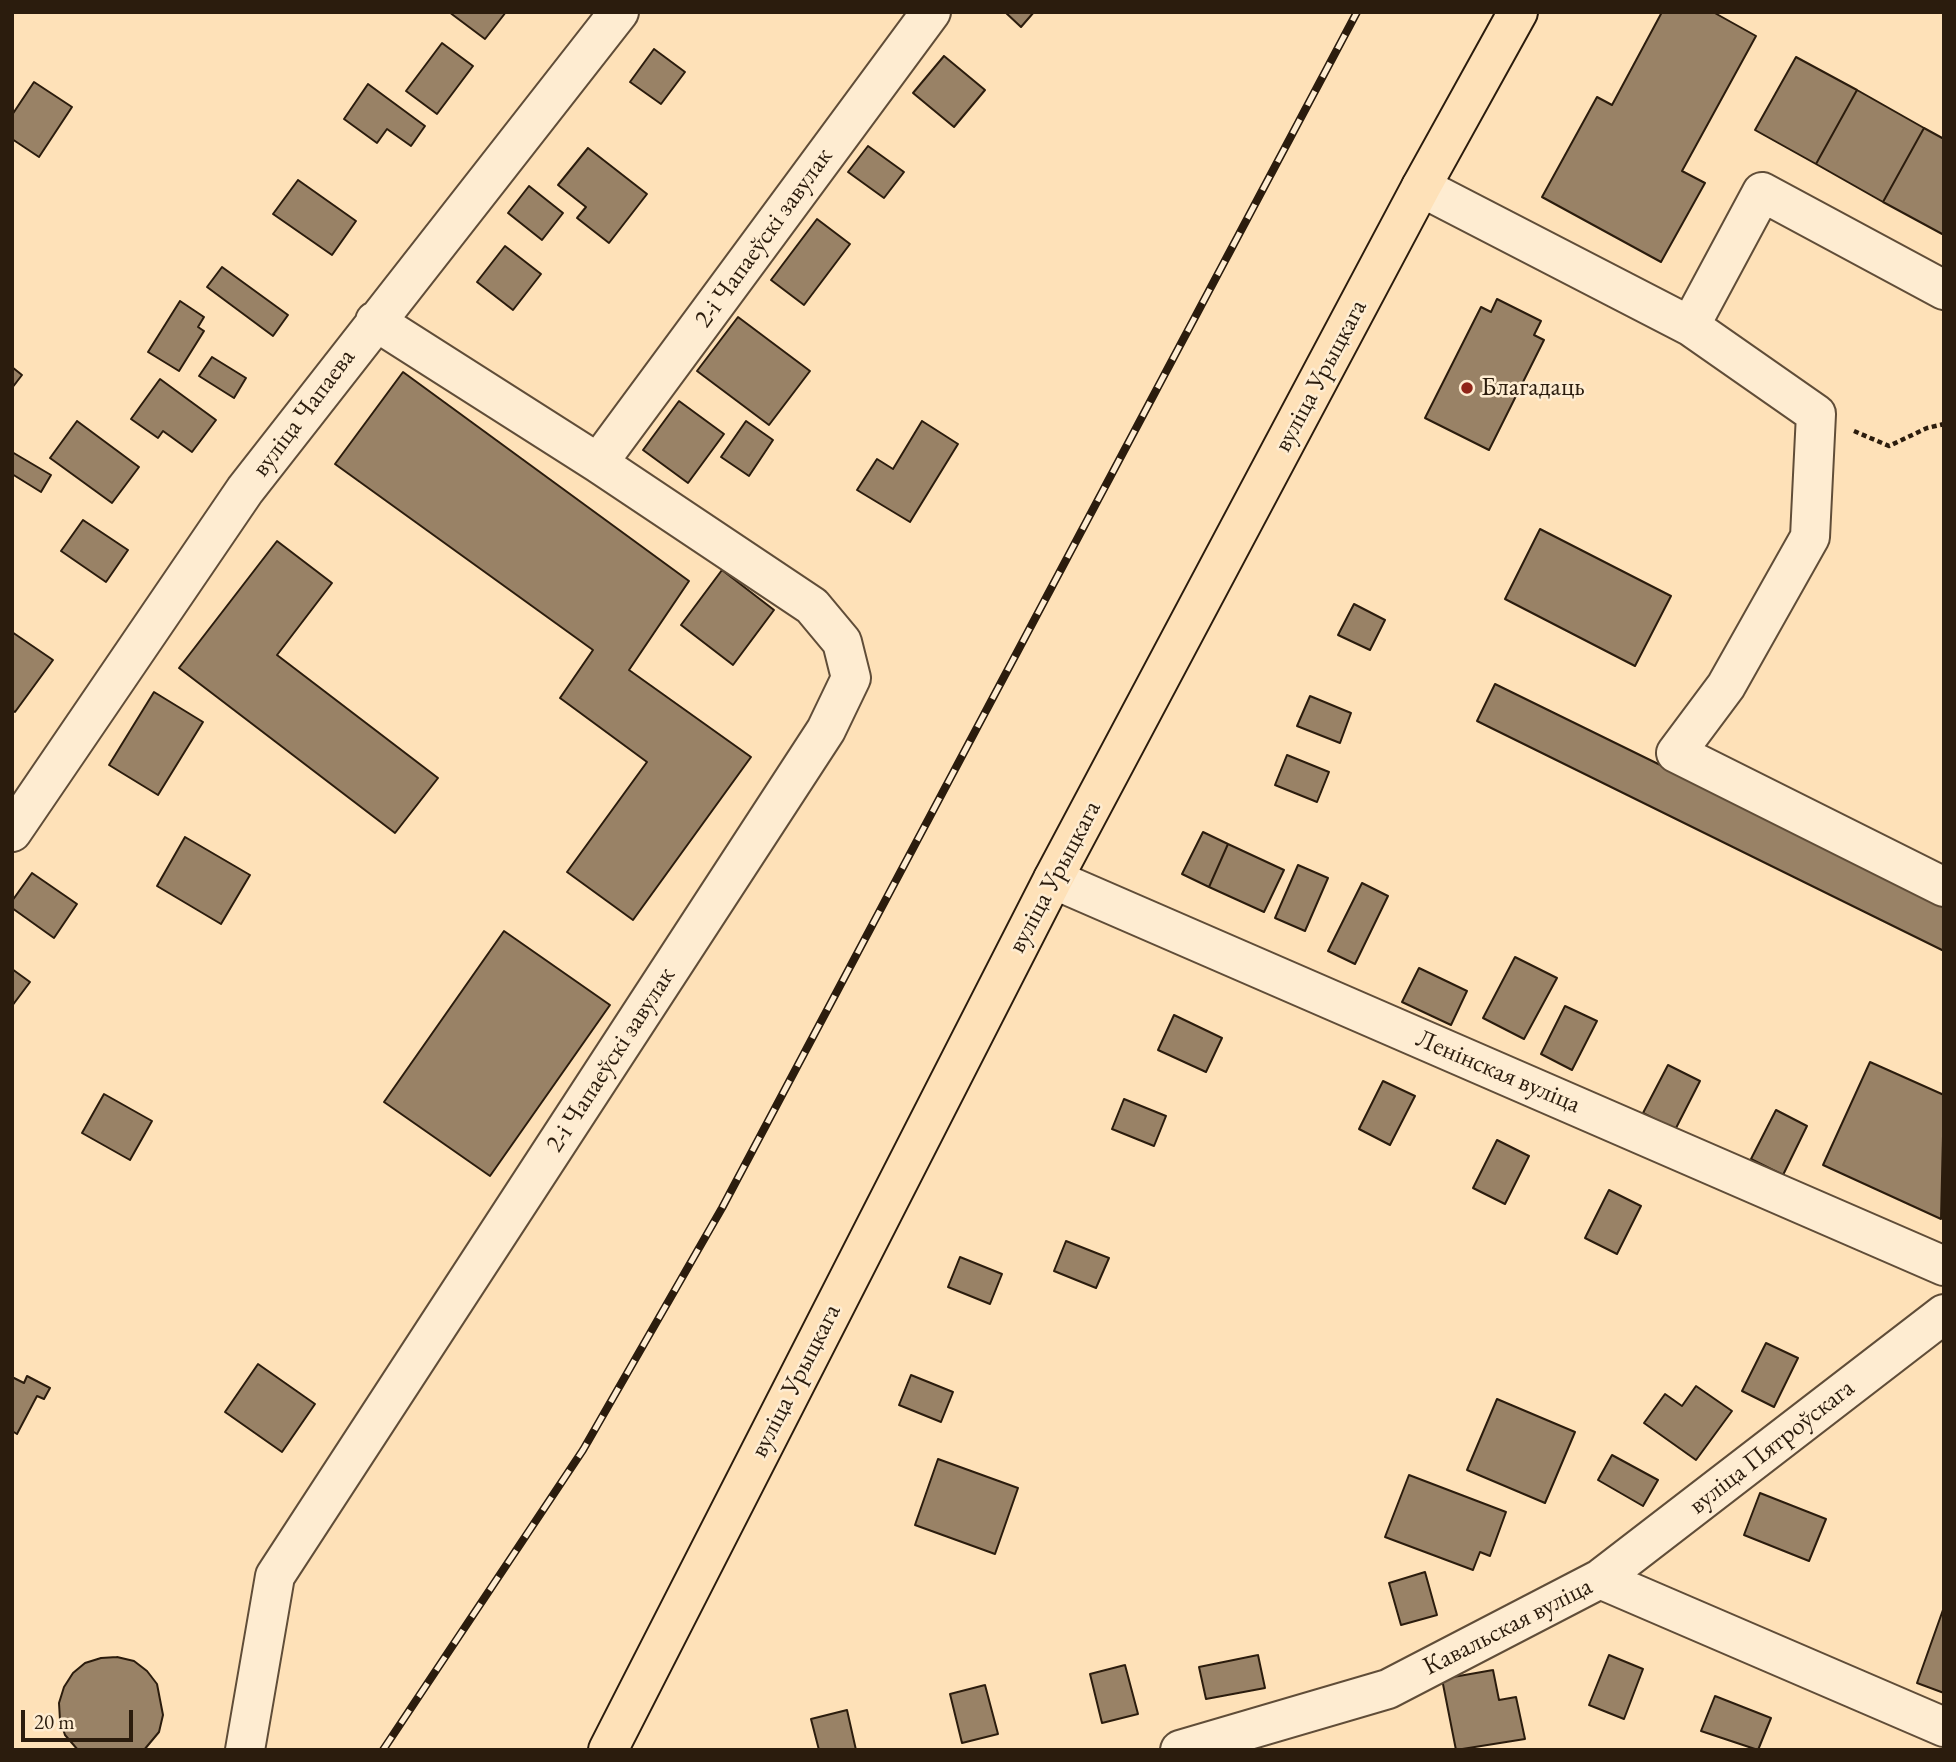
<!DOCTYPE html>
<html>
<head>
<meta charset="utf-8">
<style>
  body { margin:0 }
  #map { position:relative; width:1956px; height:1762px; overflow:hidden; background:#fee1b8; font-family:"EB Garamond",serif }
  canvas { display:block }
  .frame { position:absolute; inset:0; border:14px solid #2b1c0d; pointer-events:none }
  .scale { position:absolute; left:21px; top:1710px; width:112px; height:32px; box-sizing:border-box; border:4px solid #2b1c0d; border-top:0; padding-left:9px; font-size:21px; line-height:24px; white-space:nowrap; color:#2b1c0d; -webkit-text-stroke:5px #feecd1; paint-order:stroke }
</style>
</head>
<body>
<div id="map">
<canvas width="1956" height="1762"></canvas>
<div class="frame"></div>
<div class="scale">20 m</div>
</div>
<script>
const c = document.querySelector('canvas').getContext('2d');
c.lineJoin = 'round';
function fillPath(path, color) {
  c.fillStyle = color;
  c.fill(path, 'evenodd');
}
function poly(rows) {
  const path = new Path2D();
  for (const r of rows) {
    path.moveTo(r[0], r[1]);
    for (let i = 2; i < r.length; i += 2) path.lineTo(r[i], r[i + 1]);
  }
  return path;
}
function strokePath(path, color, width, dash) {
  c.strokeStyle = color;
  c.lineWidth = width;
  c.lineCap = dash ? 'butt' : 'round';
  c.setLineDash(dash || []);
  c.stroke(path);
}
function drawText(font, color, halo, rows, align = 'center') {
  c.font = font + ' "EB Garamond",serif';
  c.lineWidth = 5;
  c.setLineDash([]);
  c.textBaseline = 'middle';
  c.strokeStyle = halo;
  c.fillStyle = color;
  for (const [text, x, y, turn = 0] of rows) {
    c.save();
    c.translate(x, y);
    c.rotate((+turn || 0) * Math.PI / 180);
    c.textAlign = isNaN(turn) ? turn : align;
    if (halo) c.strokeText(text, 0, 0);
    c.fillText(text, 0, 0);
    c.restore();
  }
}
const building = poly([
  [449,12,506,12,485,39,449,12],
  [1005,12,1034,12,1021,27,1005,12],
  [1662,12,1713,12,1756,36,1682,171,1705,183,1661,262,1542,197,1597,97,1612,105,1662,12],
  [442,43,473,66,437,114,406,91,442,43],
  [654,49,685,72,661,104,630,82,654,49],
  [944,56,985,90,954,127,913,93,944,56],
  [1796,57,1857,90,1816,164,1755,130,1796,57],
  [34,82,72,107,39,157,12,139,12,115,34,82],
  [368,84,425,126,411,146,387,129,377,143,344,119,368,84],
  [1857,90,1924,128,1883,202,1816,164,1857,90],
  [1924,128,1944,139,1944,235,1883,202,1924,128],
  [868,146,904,172,884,198,848,172,868,146],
  [588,148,647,194,609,243,577,218,586,207,558,185,588,148],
  [298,180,356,221,332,255,273,214,298,180],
  [529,186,563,213,542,240,508,213,529,186],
  [817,219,850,244,804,305,771,280,817,219],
  [505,246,541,274,513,310,477,282,505,246],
  [222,267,288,315,273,336,207,287,222,267],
  [1497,299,1541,321,1534,335,1544,340,1489,450,1425,418,1481,307,1491,312,1497,299],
  [180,301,204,317,198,327,204,331,179,371,148,352,180,301],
  [738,317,810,371,769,425,697,371,738,317],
  [212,357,246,378,234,398,199,376,212,357],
  [12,367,22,375,12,388,12,367],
  [403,372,689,581,629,670,751,757,633,920,567,872,647,762,560,698,593,650,335,464,403,372],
  [160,379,216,420,192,452,163,431,158,438,131,419,160,379],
  [679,401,724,434,688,483,643,450,679,401],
  [77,421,139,467,112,503,50,458,77,421],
  [746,421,773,440,749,476,721,457,746,421],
  [922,421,958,444,910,522,857,490,877,459,893,469,922,421],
  [12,452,51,475,41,492,12,474,12,452],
  [83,520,128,550,106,582,61,551,83,520],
  [1540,529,1671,596,1635,666,1505,599,1540,529],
  [277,541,332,583,277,655,438,778,395,833,179,668,277,541],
  [722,570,774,610,733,665,681,625,722,570],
  [1354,604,1385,620,1370,650,1338,635,1354,604],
  [12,632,53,660,15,712,12,710,12,632],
  [1495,684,1944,904,1944,951,1477,721,1495,684],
  [154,692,203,722,158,795,109,765,154,692],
  [1310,696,1351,713,1340,743,1297,726,1310,696],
  [1287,755,1329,772,1317,802,1275,785,1287,755],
  [1203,832,1228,844,1209,887,1182,874,1203,832],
  [185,837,250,875,221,924,157,886,185,837],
  [1228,844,1284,870,1264,912,1209,887,1228,844],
  [1298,865,1328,878,1305,931,1275,918,1298,865],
  [32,873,77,904,54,938,12,908,12,901,32,873],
  [1362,883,1388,896,1355,964,1328,951,1362,883],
  [504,931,610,1005,490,1176,384,1102,504,931],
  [1515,957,1557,978,1524,1039,1483,1018,1515,957],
  [1419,968,1467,991,1451,1025,1402,1002,1419,968],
  [12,969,30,982,12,1006,12,969],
  [1565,1006,1597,1021,1572,1070,1541,1054,1565,1006],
  [1174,1015,1222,1038,1206,1072,1158,1050,1174,1015],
  [1870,1062,1944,1095,1941,1219,1823,1165,1870,1062],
  [1668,1065,1700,1081,1675,1130,1643,1113,1668,1065],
  [1383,1081,1415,1096,1390,1145,1359,1129,1383,1081],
  [104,1094,152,1121,130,1160,82,1133,104,1094],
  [1124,1099,1166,1116,1154,1146,1112,1129,1124,1099],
  [1776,1110,1807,1126,1783,1175,1751,1159,1776,1110],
  [1497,1140,1529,1156,1505,1204,1473,1188,1497,1140],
  [1609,1190,1641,1206,1617,1254,1585,1238,1609,1190],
  [1066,1241,1109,1258,1096,1288,1054,1271,1066,1241],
  [960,1257,1002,1274,990,1304,948,1287,960,1257],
  [1766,1343,1798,1358,1774,1407,1742,1391,1766,1343],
  [258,1364,315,1404,282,1452,225,1412,258,1364],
  [911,1375,953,1392,941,1422,899,1405,911,1375],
  [27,1376,50,1388,44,1399,37,1396,17,1434,12,1431,12,1377,24,1383,27,1376],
  [1696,1386,1732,1411,1696,1460,1644,1423,1665,1394,1682,1406,1696,1386],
  [1497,1399,1575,1432,1545,1503,1467,1470,1497,1399],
  [1612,1455,1658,1480,1643,1506,1598,1480,1612,1455],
  [938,1459,1018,1488,995,1554,915,1525,938,1459],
  [1409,1475,1506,1512,1490,1556,1480,1552,1473,1570,1385,1537,1409,1475],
  [1760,1493,1826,1519,1809,1561,1744,1535,1760,1493],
  [1425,1572,1437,1615,1401,1625,1389,1583,1425,1572],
  [1944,1607,1944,1693,1917,1683,1944,1607],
  [1258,1655,1265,1688,1206,1699,1199,1667,1258,1655],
  [1609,1655,1643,1669,1624,1719,1589,1705,1609,1655],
  [117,1657,134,1661,147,1671,157,1684,163,1715,159,1732,144,1750,78,1750,65,1735,60,1720,59,1703,64,1687,73,1673,85,1663,101,1658,117,1657],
  [1125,1665,1138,1714,1102,1723,1090,1674,1125,1665],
  [1493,1670,1499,1700,1516,1697,1525,1739,1456,1750,1442,1679,1493,1670],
  [985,1685,998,1734,962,1743,950,1694,985,1685],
  [1715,1696,1771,1718,1758,1750,1701,1731,1715,1696],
  [847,1710,856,1750,819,1750,811,1719,847,1710]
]);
fillPath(building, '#998266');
strokePath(building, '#2b1c0d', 2);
const minor = poly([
  [1421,187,1690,326,1816,414,1810,537,1726,686,1676,753,1944,887],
  [1690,326,1762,192,1944,290],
  [598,463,931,12],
  [12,832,245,490,619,12],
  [1053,879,1944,1266],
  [1600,1579,1944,1314],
  [245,1750,275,1576,826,730,851,678,842,642,812,606,598,463,375,321],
  [1180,1750,1388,1689,1600,1579,1944,1727]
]);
const major = poly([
  [608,1750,1053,879,1421,187,1518,12]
]);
strokePath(minor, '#604d38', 42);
strokePath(major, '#2b1c0d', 42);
strokePath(poly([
  [1854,431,1889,446,1927,428,1944,424]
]), '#2b1c0d', 4.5, [5, 3.5]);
strokePath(minor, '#feecd1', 38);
strokePath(major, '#fee1b8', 38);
const rail = poly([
  [383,1750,583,1450,722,1208,1357,12]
]);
strokePath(rail, '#2b1c0d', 8);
strokePath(rail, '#feecd1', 5, [16]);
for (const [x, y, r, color] of [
  [1467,388,7,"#8f2418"]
]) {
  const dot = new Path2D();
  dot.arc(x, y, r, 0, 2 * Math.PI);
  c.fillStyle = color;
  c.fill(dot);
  strokePath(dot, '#feecd1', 2.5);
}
drawText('26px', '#2b1c0d', '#feecd1', [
  ["2-і Чапаеўскі завулак",764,238,-54],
  ["вуліца Урыцкага",1321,376,-62],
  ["вуліца Чапаева",304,413,-53],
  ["вуліца Урыцкага",1055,877,-62],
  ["2-і Чапаеўскі завулак",611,1060,-57],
  ["Ленінская вуліца",1498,1072,23],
  ["вуліца Урыцкага",796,1381,-63],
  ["вуліца Пятроўскага",1772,1447,-38],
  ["Кавальская вуліца",1508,1627,-27]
]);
drawText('26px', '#2b1c0d', '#feecd1', [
  ["Благадаць",1481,388]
], 'left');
</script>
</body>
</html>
